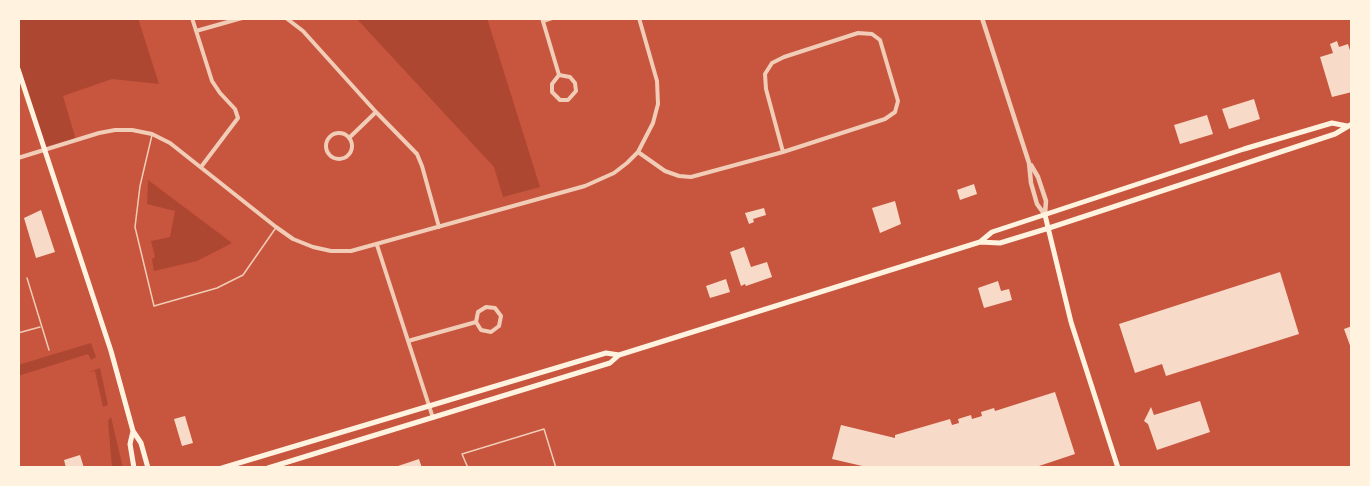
<!DOCTYPE html>
<html>
<head>
<meta charset="utf-8">
<style>
  body { margin:0 }
  #map { position:relative; width:1370px; height:486px; overflow:hidden; background:#c8553d; font-family:Commissioner,sans-serif }
  canvas { display:block }
  .frame { position:absolute; inset:0; border:20px solid #fff3e0; pointer-events:none }
</style>
</head>
<body>
<div id="map">
<canvas width="1370" height="486"></canvas>
<div class="frame"></div>
</div>
<script>
const c = document.querySelector('canvas').getContext('2d');
c.lineJoin = 'round';
function fillPath(path, color) {
  c.fillStyle = color;
  c.fill(path, 'evenodd');
}
function poly(rows) {
  const path = new Path2D();
  for (const r of rows) {
    if (r.length === 3) {
      path.moveTo(r[0] + r[2], r[1]);
      path.arc(r[0], r[1], r[2], 0, 2 * Math.PI);
      continue;
    }
    path.moveTo(r[0], r[1]);
    for (let i = 2; i < r.length; i += 2) path.lineTo(r[i], r[i + 1]);
  }
  return path;
}
function strokePath(path, color, width, dash) {
  c.strokeStyle = color;
  c.lineWidth = width;
  c.lineCap = dash ? 'butt' : 'round';
  c.setLineDash(dash || []);
  c.stroke(path);
}
fillPath(poly([
  [18,18,138,18,159,84,112,79,63,96,76,140,45,150,18,68],
  [356,18,487,18,540,187,503,197,494,167],
  [148,180,232,243,197,261,154,271,152,259,155,257,151,241,170,237,175,211,147,204],
  [91,343,96,357,91,360,88,354,18,376,18,365],
  [100,368,108,405,103,407,95,371,89,372],
  [111,417,123,468,112,468,108,421]
]), '#ae4732');
fillPath(poly([
  [1337,41,1339,47,1348,44,1352,57,1352,92,1332,97,1320,57,1333,53,1330,44],
  [1254,99,1260,119,1229,129,1222,109],
  [1207,115,1213,134,1180,144,1174,125],
  [974,184,977,194,960,200,957,190],
  [895,201,901,224,880,233,872,208],
  [764,208,766,215,753,219,754,222,749,224,745,213],
  [41,210,55,252,36,258,24,218],
  [744,247,751,267,767,262,772,277,746,286,745,284,741,286,730,252],
  [1280,272,1299,334,1166,376,1162,364,1135,373,1119,324],
  [726,279,730,292,710,298,706,286],
  [998,281,1001,291,1009,289,1012,300,984,308,978,288],
  [1352,326,1352,351,1344,329],
  [1055,392,1075,454,1033,468,871,468,832,459,841,425,895,438,895,435,950,419,952,425,959,423,958,419,971,415,972,419,982,416,981,412,994,408,995,411],
  [1200,401,1210,432,1157,450,1148,424,1144,421,1151,407,1154,415],
  [185,416,193,443,182,446,174,419],
  [80,455,84,468,66,468,64,460],
  [419,459,422,468,392,468]
]), '#f7dbc8');
strokePath(poly([
  [152,135,140,186,135,227,154,306,217,288,243,275,275,229],
  [27,278,49,350],
  [18,333,40,327],
  [468,468,462,454,544,429,556,468]
]), '#f1ccb7', 1.5);
strokePath(poly([
  [192,18,212,81,220,93,235,109,238,118,201,167],
  [286,18,303,31,376,112,417,154,422,166,439,227],
  [542,18,559,75,552,84,552,92,560,100,568,100,576,91,575,83,570,77,559,75],
  [543,21,552,18],
  [196,31,242,18],
  [339,146,13],
  [349,138,376,112],
  [638,152,665,171,679,176,691,177,783,152,885,119,895,112,898,101,880,40,872,34,858,33,784,57,772,63,765,74,766,89,783,152],
  [18,158,99,133,115,130,132,130,152,134,170,143,276,227,293,239,313,247,331,251,351,251,585,186,614,173,627,163,638,152,653,123,658,104,657,81,639,18],
  [377,245,433,418],
  [408,341,476,322,478,312,486,307,495,308,501,316,499,326,491,332,481,330,476,322]
]), '#f1ccb7', 4);
strokePath(poly([
  [982,18,1029,163,1031,183,1037,204,1045,215],
  [1031,165,1038,177,1046,201,1045,214]
]), '#f1ccb7', 4.5);
strokePath(poly([
  [18,69,111,351,133,431,141,443,148,468],
  [1045,215,1071,322,1118,468],
  [980,242,992,232,1244,149,1332,123,1347,126],
  [133,431,130,444,134,468],
  [222,468,606,353,619,355],
  [268,468,610,363,619,355,980,242,1000,243,1049,228,1335,134,1352,124]
]), '#fff3e0', 5);
</script>
</body>
</html>
